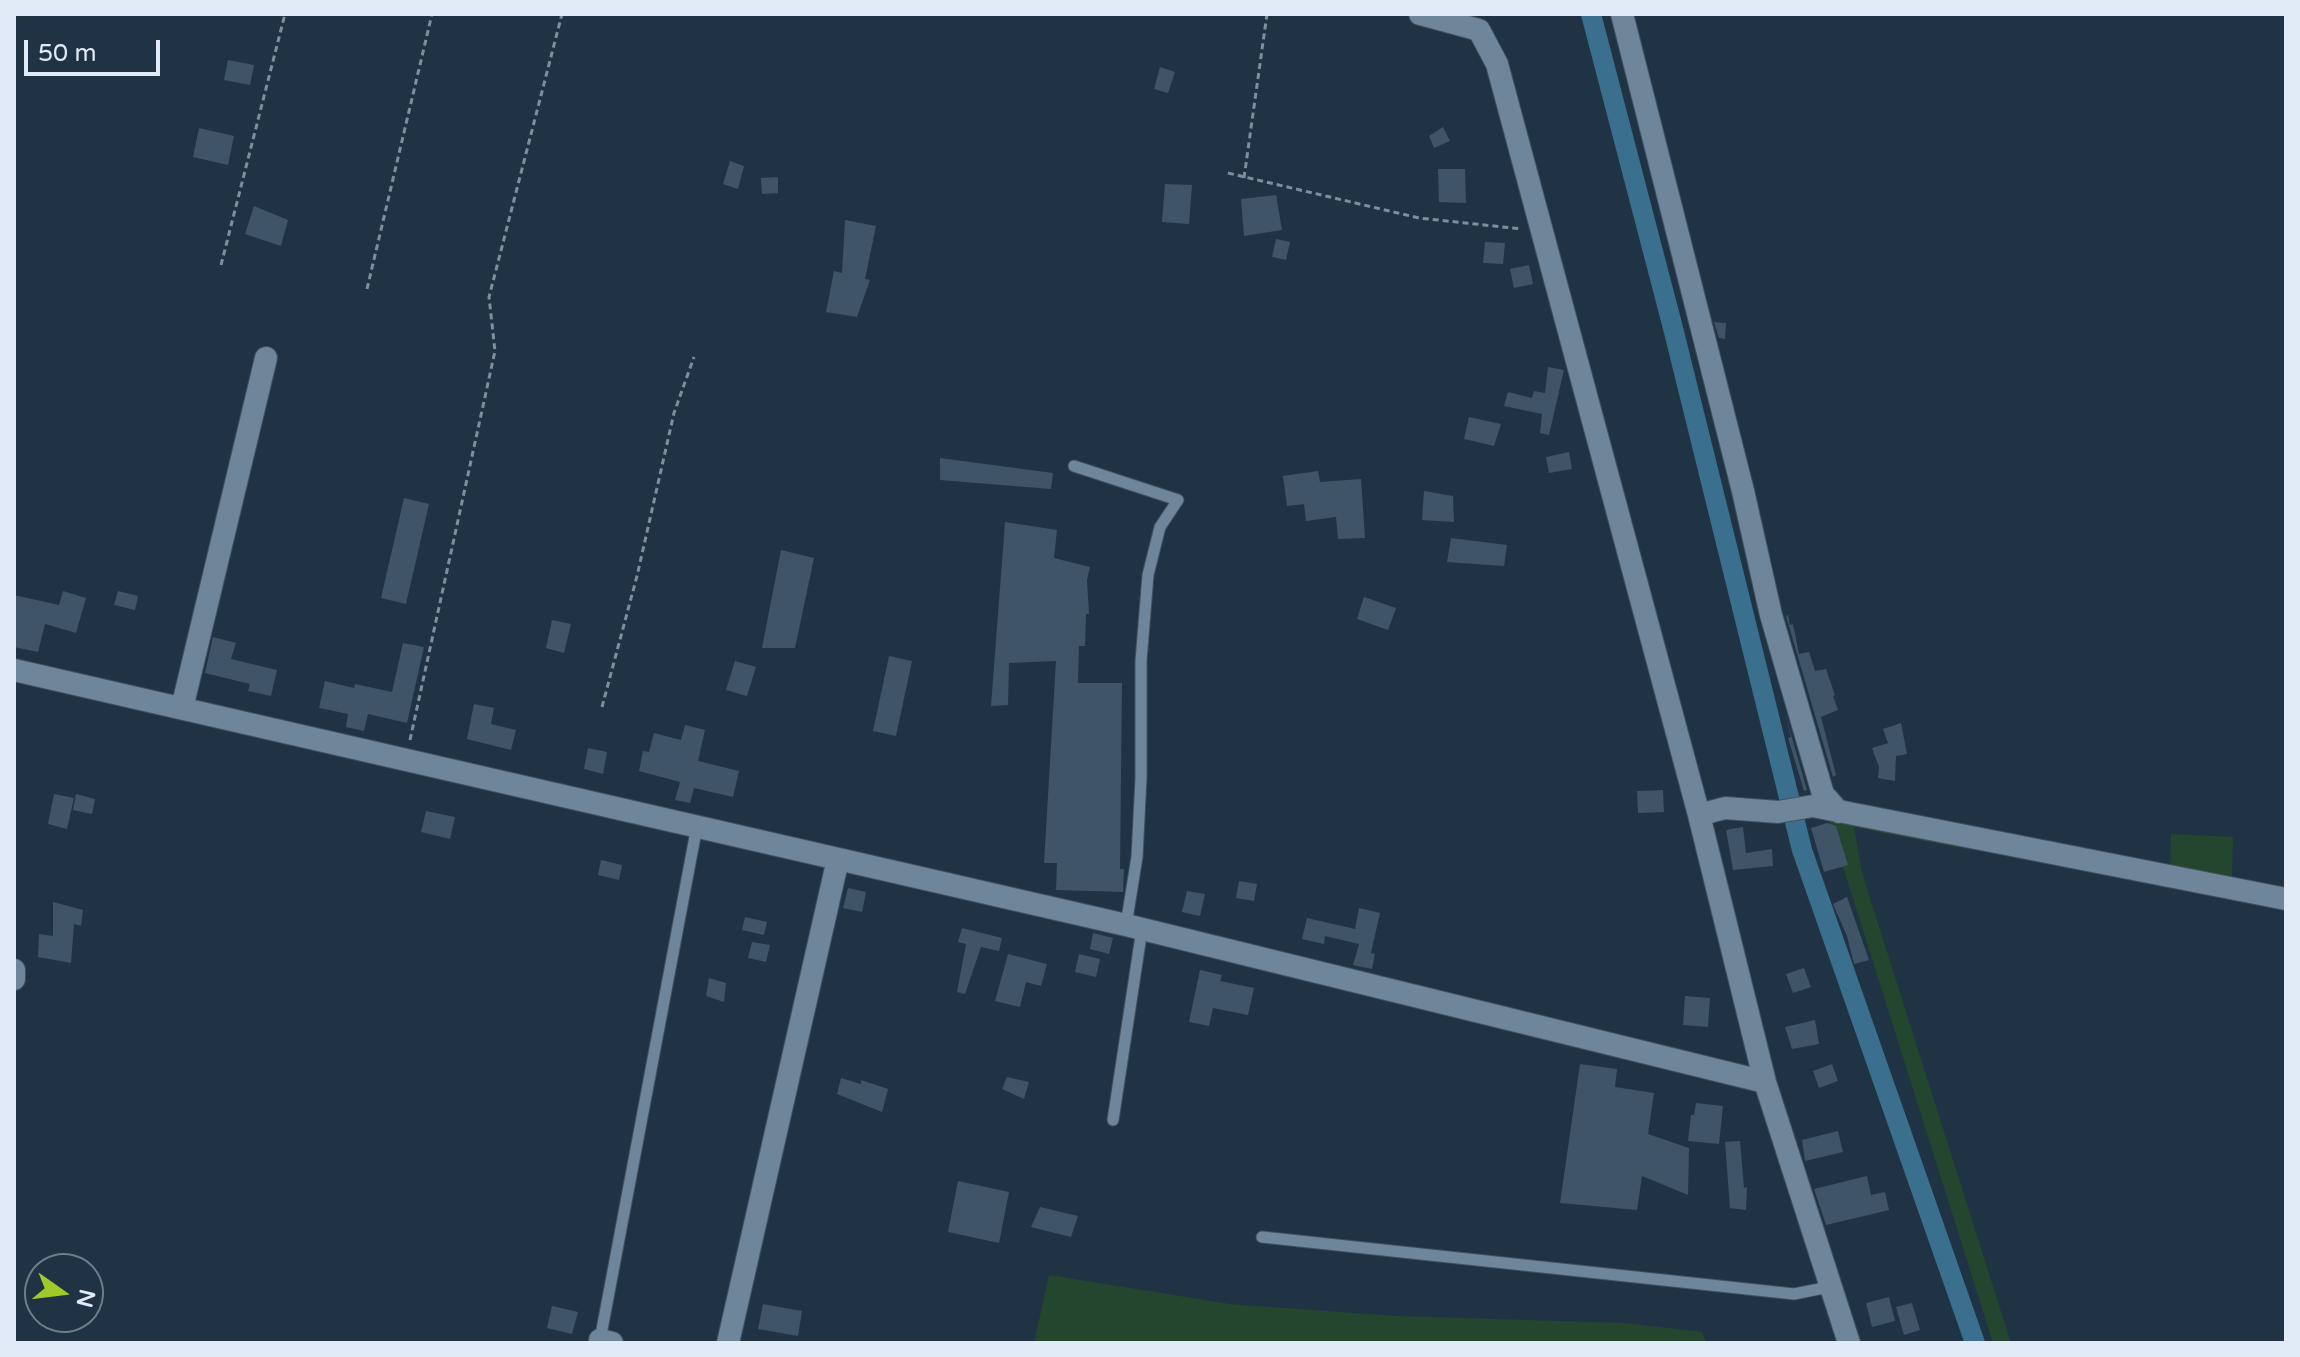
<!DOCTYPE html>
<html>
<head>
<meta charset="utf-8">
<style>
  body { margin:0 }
  #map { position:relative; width:2300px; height:1357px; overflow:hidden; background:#203345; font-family:"Varela Round",sans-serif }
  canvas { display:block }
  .frame { position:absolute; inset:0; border:16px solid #e0ebf7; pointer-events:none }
  .north { position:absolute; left:24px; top:1253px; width:80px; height:80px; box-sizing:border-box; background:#203345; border:2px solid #6d7d8c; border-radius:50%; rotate:104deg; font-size:22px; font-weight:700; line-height:32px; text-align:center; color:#e0ebf7 }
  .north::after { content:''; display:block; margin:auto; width:28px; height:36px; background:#a1c92a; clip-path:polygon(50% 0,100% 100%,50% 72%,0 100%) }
  .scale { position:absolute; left:24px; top:40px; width:136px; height:36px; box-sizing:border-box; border:4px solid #e0ebf7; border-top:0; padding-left:10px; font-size:24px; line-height:28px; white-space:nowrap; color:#e0ebf7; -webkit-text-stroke:6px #203345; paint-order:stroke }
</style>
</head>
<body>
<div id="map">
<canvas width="2300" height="1357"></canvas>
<div class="frame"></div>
<div class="north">N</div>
<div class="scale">50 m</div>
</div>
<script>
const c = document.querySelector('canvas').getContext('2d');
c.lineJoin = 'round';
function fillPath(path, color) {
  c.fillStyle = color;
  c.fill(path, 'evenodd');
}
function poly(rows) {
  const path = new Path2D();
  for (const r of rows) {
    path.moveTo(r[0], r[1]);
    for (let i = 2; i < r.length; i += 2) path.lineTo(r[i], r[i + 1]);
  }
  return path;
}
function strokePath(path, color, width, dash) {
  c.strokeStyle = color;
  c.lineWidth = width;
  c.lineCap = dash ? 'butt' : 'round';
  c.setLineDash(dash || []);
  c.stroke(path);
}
fillPath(poly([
  [1827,816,1980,852,1854,827,1862,873,2011,1343,1993,1343],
  [2171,834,2233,837,2232,877,2170,865],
  [1049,1275,1230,1304,1396,1316,1626,1323,1702,1332,1707,1343,1034,1343]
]), '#24452e');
strokePath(poly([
  [1591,14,1673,328,1802,850,1975,1343]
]), '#3a6f8e', 20);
fillPath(poly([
  [228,60,254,65,250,85,224,80],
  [1160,67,1175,72,1168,93,1154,89],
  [1443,127,1450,141,1434,148,1429,136],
  [199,128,234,136,228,165,193,157],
  [730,161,744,166,738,189,723,184],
  [1438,169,1465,169,1466,203,1439,202],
  [778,177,778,193,762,194,761,178],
  [1165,184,1192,185,1189,224,1162,222],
  [1276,195,1282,230,1244,236,1241,199],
  [254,206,288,220,281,246,245,234],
  [845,220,876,226,865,279,870,280,857,317,826,312,834,271,842,273],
  [1276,239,1290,242,1286,260,1272,257],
  [1485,242,1505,243,1503,264,1483,263],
  [1529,265,1533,284,1514,288,1510,269],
  [1714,322,1726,323,1725,339,1719,338],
  [1548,367,1564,370,1549,435,1540,433,1542,414,1504,406,1508,392,1532,398,1534,391,1545,393],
  [1469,417,1501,424,1494,446,1464,439],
  [1569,452,1572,469,1549,473,1546,457],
  [940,458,1053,473,1051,489,940,480],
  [1318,471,1320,482,1361,479,1365,538,1338,539,1336,517,1306,521,1304,504,1287,506,1283,476],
  [1424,491,1453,496,1454,522,1422,520],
  [404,498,429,504,406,604,381,598],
  [1005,522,1057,530,1054,558,1090,567,1087,580,1089,614,1086,614,1085,646,1079,646,1078,683,1122,683,1120,869,1124,869,1123,892,1056,890,1057,863,1044,863,1056,661,1009,663,1008,705,991,706],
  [1451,538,1507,545,1504,566,1447,562],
  [781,550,814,558,795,648,762,648],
  [63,591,86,598,76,633,45,624,38,652,14,647,14,595,59,605],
  [118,591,138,596,135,610,114,605],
  [1364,597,1396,608,1388,630,1357,619],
  [1788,615,1790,625,1793,624,1799,654,1809,652,1815,671,1826,669,1835,695,1833,696,1838,710,1821,717,1836,775,1833,777,1786,616],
  [552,620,571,624,564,653,546,648],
  [213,637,236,643,231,659,277,670,271,696,248,691,250,684,205,673],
  [403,643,424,647,407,723,368,714,364,731,346,727,348,714,319,708,325,681,354,688,355,684,392,692],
  [889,656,912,661,896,736,873,731],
  [735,661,756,667,747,696,726,690],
  [474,704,494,708,491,724,516,730,511,750,467,739],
  [1786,717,1807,790,1804,791,1788,738,1791,737],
  [1901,723,1907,754,1896,756,1895,781,1878,778,1879,767,1872,748,1888,743,1883,729],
  [685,725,705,730,698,761,739,771,733,797,694,788,690,803,675,800,680,782,639,771,643,751,649,752,654,733,681,740],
  [588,748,607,752,603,774,584,769],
  [1663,790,1664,812,1638,813,1637,791],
  [54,794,74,798,67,829,48,824],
  [76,794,95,799,92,814,73,810],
  [426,811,455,817,450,839,421,832],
  [1827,823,1836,826,1848,865,1824,872,1811,828],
  [1743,827,1746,853,1772,849,1773,866,1733,870,1726,830],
  [601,860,622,865,619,880,598,875],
  [1239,881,1257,884,1254,901,1236,898],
  [848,888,866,892,862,912,843,908],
  [1187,891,1205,894,1200,916,1182,912],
  [1847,897,1869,960,1854,964,1847,936,1833,904],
  [53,902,83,910,81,926,74,924,71,963,38,957,39,934,53,936],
  [1359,908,1380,913,1371,953,1375,954,1372,969,1353,965,1359,944,1325,936,1324,944,1302,939,1307,918,1355,929],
  [745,917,767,922,764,935,742,930],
  [962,928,1002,938,999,951,981,947,965,994,957,992,966,944,958,942],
  [1093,933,1113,938,1109,954,1090,949],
  [752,942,770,945,766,962,748,958],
  [1008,954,1047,964,1041,986,1026,982,1020,1007,995,1001],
  [1079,954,1100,959,1096,977,1075,972],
  [1804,968,1811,987,1793,993,1786,974],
  [1200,970,1222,975,1220,981,1254,988,1248,1015,1213,1008,1209,1026,1189,1022],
  [709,978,726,983,724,1002,706,996],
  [1685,996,1710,998,1708,1027,1683,1025],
  [1815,1020,1819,1044,1792,1049,1785,1027],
  [1580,1064,1617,1069,1615,1087,1654,1093,1648,1134,1689,1148,1688,1195,1642,1176,1637,1210,1560,1203],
  [1832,1064,1838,1081,1819,1088,1813,1071],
  [1007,1077,1029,1082,1024,1099,1002,1089],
  [841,1078,861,1084,861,1080,888,1089,882,1112,837,1094],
  [1696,1103,1723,1106,1719,1144,1688,1141,1691,1115,1694,1115],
  [1838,1131,1843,1152,1805,1161,1802,1140],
  [1740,1141,1744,1188,1747,1187,1746,1210,1730,1208,1725,1142],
  [1867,1176,1871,1195,1885,1192,1889,1210,1826,1225,1814,1189],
  [958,1181,1009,1192,999,1243,948,1232],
  [1040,1207,1078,1216,1071,1237,1031,1227],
  [1889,1297,1895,1321,1872,1327,1866,1303],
  [1912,1303,1920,1330,1904,1335,1896,1307],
  [763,1304,802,1311,798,1336,758,1329],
  [552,1306,578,1312,572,1334,547,1328]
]), '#405467');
const lane = poly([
  [1074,466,1178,500,1160,527,1148,575,1141,661,1141,778,1137,857,1126,925],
  [1113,1120,1142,929],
  [1262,1237,1794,1294,1829,1287],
  [600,1340,697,826]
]);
const street = poly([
  [1420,14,1479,30,1497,64,1699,815,1765,1082,1849,1343],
  [1622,14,1743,491,1771,615,1823,794,1839,812],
  [14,670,1126,925,1765,1082],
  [182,708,266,358],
  [1699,815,1725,808,1778,812,1813,806,2286,899],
  [14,970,14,979],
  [600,1340,612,1343],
  [728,1343,838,859]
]);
strokePath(lane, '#405160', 13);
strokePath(street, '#405160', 24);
strokePath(poly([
  [1228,173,1419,218,1522,229],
  [1244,178,1267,14],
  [221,265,285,14],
  [367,289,432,14],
  [602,707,637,576,674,413,694,357],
  [410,740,495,351,489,297,562,14]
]), '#7f8e9d', 3, [6, 4]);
strokePath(lane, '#6f8599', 11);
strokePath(street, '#6f8599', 22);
</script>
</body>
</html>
